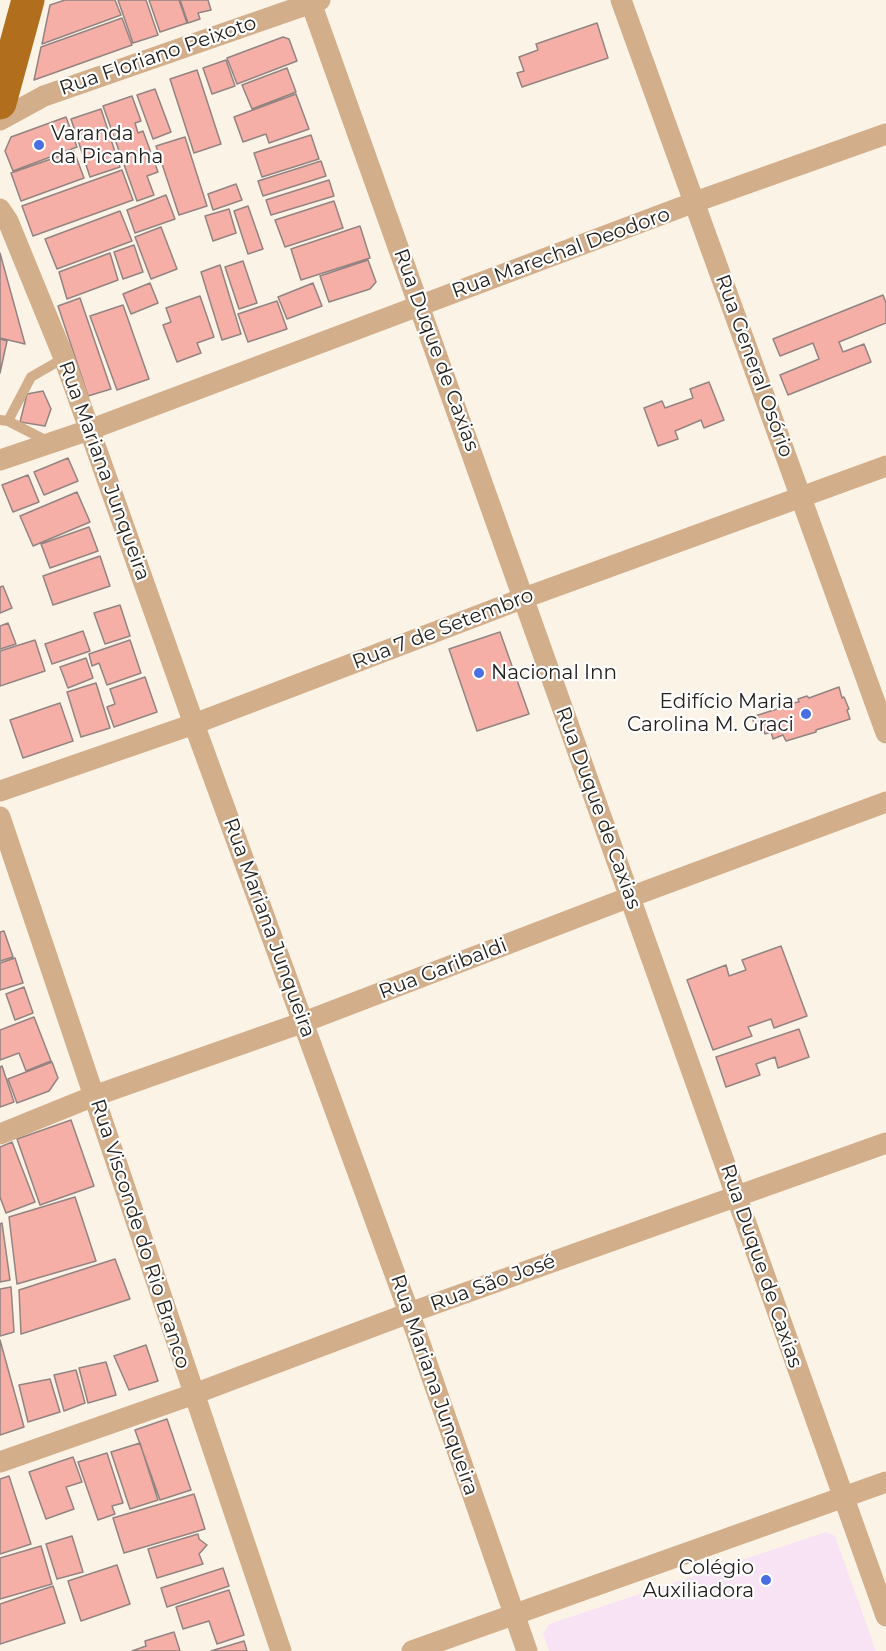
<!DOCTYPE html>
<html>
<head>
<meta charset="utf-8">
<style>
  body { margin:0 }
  canvas { display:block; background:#fcf3e7 }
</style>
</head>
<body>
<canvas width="886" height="1651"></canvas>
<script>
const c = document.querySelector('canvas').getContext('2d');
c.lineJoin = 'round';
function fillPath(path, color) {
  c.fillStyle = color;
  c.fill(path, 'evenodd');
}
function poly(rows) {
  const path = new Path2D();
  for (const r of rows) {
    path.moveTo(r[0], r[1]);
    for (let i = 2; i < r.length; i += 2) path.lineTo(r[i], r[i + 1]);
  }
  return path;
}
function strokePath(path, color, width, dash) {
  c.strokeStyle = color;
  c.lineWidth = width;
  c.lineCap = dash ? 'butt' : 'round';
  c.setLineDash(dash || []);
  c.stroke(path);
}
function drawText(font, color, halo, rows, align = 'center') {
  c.font = font + ' Montserrat,sans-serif';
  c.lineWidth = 4.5;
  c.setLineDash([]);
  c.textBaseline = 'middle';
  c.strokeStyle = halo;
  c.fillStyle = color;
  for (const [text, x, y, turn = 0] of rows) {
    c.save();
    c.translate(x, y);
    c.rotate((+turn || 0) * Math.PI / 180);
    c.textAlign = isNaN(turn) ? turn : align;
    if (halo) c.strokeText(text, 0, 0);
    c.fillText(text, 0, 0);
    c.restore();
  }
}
fillPath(poly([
  [826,1532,835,1536,876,1651,549,1651,543,1634,549,1624]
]), '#f7e3f4');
const building = poly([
  [65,0,115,0,121,15,42,44,50,5,65,0],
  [118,0,146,0,158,35,133,43,118,0],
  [149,0,179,0,187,23,160,32,149,0],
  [180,0,208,0,211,10,198,13,200,19,188,23,180,0],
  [122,18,132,45,34,80,41,47,122,18],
  [597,23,608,58,522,87,517,73,524,71,519,57,538,50,536,44,597,23],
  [283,37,289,39,297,61,237,84,227,58,283,37],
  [226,60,235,86,212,94,203,68,226,60],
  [287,68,296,92,252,109,242,85,287,68],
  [197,70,221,144,194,153,170,79,197,70],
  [155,89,171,132,153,139,137,95,155,89],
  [296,94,309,129,269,143,266,134,243,142,234,117,296,94],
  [132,96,141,121,135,123,138,133,143,131,158,172,147,176,154,195,137,201,103,106,132,96],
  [101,109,120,167,90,177,71,119,101,109],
  [66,117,77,147,13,171,5,151,11,137,66,117],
  [311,135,319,159,262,177,254,153,311,135],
  [185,137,207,206,179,215,156,146,185,137],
  [74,151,84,178,21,201,11,173,74,151],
  [321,161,326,176,263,196,258,181,321,161],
  [122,170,133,200,33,236,22,206,122,170],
  [329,180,334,196,271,215,266,200,329,180],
  [236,184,242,200,213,210,208,194,236,184],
  [166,195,175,219,135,233,127,210,166,195],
  [334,201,343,228,285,247,275,220,334,201],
  [248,206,263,249,248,254,234,211,248,206],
  [229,209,236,233,213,241,205,216,229,209],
  [120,211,132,241,57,269,45,239,120,211],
  [360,226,370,258,301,280,291,249,360,226],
  [161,227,177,269,151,279,135,237,161,227],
  [134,245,143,272,123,279,114,252,134,245],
  [0,253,25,344,0,338,0,253],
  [110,253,118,280,67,299,59,272,110,253],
  [368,260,376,282,370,289,329,302,320,276,368,260],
  [243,261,257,303,239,309,225,267,243,261],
  [220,265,241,334,222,340,201,272,220,265],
  [150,283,158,303,131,314,123,294,150,283],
  [313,283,322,306,287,319,278,297,313,283],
  [883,295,886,303,886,323,839,342,843,352,864,344,871,362,788,395,780,375,819,359,813,343,780,356,773,339,883,295],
  [200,296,214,337,197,343,201,353,177,362,163,325,171,322,166,308,200,296],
  [80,298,111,389,88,396,58,306,80,298],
  [277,301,287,329,248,342,238,314,277,301],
  [123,305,149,379,117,390,90,316,123,305],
  [0,339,7,341,0,373,0,339],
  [709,382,724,420,704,428,701,420,675,431,678,439,658,446,644,408,662,401,665,408,693,398,690,389,709,382],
  [43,391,51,409,45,426,20,422,27,394,43,391],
  [68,458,78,481,44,495,34,472,68,458],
  [28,475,39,502,13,512,2,485,28,475],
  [77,492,90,522,33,546,20,516,77,492],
  [89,527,98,551,50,568,41,544,89,527],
  [100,556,110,586,53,605,43,576,100,556],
  [3,586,12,608,0,613,0,587,3,586],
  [120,605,130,636,105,644,94,613,120,605],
  [8,623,16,644,0,649,0,626,8,623],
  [83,631,90,651,52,664,45,644,83,631],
  [500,632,529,714,477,731,449,649,500,632],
  [35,640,45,671,0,686,0,651,35,640],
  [130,640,141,673,107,685,99,663,92,666,89,654,130,640],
  [86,658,93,678,68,688,60,667,86,658],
  [145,677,157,712,114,727,107,707,115,704,110,689,145,677],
  [96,683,110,728,81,737,67,692,96,683],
  [839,687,842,698,844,697,849,709,847,710,850,719,816,730,816,732,786,741,783,735,773,739,771,732,765,734,761,724,755,726,752,717,780,708,779,705,799,702,798,699,807,696,809,698,839,687],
  [60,703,73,741,23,758,10,720,60,703],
  [4,931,13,957,0,961,0,932,4,931],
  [781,946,807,1016,774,1028,771,1019,748,1027,752,1036,713,1050,687,980,726,965,729,976,746,970,742,960,781,946],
  [15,958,23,983,0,990,0,963,15,958],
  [24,987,33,1013,15,1020,6,994,24,987],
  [34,1017,51,1061,26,1071,19,1053,0,1060,0,1030,34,1017],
  [799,1029,809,1057,778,1068,775,1057,756,1064,760,1075,726,1087,716,1057,799,1029],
  [52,1062,58,1078,49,1091,17,1103,8,1079,52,1062],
  [2,1066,14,1102,0,1107,0,1067,2,1066],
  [71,1120,94,1186,40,1205,17,1139,71,1120],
  [12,1142,35,1202,6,1213,0,1197,0,1147,12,1142],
  [75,1197,96,1261,17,1284,9,1217,75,1197],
  [2,1223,10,1280,0,1282,0,1224,2,1223],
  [115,1259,130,1299,21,1334,19,1290,115,1259],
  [11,1287,14,1332,0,1336,0,1289,11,1287],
  [0,1340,24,1427,0,1435,0,1340],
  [146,1345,158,1381,129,1390,114,1356,146,1345],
  [106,1362,116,1395,88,1403,79,1368,106,1362],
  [76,1370,85,1403,64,1411,54,1375,76,1370],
  [50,1379,60,1412,28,1422,19,1385,50,1379],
  [167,1419,191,1490,160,1500,135,1430,167,1419],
  [140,1443,158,1500,130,1509,111,1452,140,1443],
  [107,1453,123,1503,112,1506,115,1514,98,1520,78,1462,107,1453],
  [73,1457,82,1482,66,1487,74,1509,46,1519,29,1472,73,1457],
  [9,1476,31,1544,0,1554,0,1479,9,1476],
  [194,1494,205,1529,124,1553,113,1518,194,1494],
  [198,1534,199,1539,207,1545,199,1554,203,1564,157,1578,148,1549,198,1534],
  [72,1536,83,1572,57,1579,46,1544,72,1536],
  [41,1546,52,1584,0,1599,0,1558,41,1546],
  [117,1565,130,1604,81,1621,68,1581,117,1565],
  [223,1568,229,1586,167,1607,161,1588,223,1568],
  [53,1586,65,1623,0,1644,0,1604,53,1586],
  [229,1590,244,1635,217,1644,209,1621,183,1629,176,1607,229,1590],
  [174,1632,180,1651,132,1651,146,1646,145,1641,174,1632],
  [244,1641,247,1651,211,1651,244,1641]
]);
fillPath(building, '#f6afa6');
strokePath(building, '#938482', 1.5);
strokePath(poly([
  [0,420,8,421,51,443],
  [8,421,31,377,64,358]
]), '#d3ae8a', 10);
strokePath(poly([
  [310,0,886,1616],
  [621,0,886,733],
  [0,120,44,96,320,0],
  [0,209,8,221,64,358,194,724,415,1329,527,1651],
  [0,460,89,430,695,202,886,134],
  [0,791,194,724,524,598,886,466],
  [0,817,281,1651],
  [0,1134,94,1096,304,1022,630,897,886,802],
  [0,1462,194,1394,409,1313,886,1143],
  [412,1651,886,1482]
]), '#d3ae8a', 21);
strokePath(poly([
  [0,103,28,0]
]), '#b16f1e', 33);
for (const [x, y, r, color] of [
  [39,145,6,"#496fe2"],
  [479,673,6,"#496fe2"],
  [806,714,6,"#496fe2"],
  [766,1580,6,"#496fe2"]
]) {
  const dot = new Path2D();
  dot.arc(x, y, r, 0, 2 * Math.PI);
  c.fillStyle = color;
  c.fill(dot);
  strokePath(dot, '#fff', 2);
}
drawText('20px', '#24211d', '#fff', [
  ["Rua Floriano Peixoto",158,56,-19],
  ["Rua Marechal Deodoro",561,253,-20],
  ["Rua Duque de Caxias",436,350,70],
  ["Rua General Osório",754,366,70],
  ["Rua Mariana Junqueira",104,471,70],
  ["Rua 7 de Setembro",443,629,-21],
  ["Rua Duque de Caxias",598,808,70],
  ["Rua Mariana Junqueira",269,928,70],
  ["Rua Garibaldi",443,969,-21],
  ["Rua Visconde do Rio Branco",140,1234,72],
  ["Rua Duque de Caxias",761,1266,71],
  ["Rua São José",493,1283,-20],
  ["Rua Mariana Junqueira",434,1385,71]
]);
drawText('20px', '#24211d', '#fff', [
  ["Varanda",51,134],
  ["da Picanha",51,157],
  ["Nacional Inn",491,673],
  ["Edifício Maria",794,702,"right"],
  ["Carolina M. Graci",794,725,"right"],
  ["Colégio",754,1568,"right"],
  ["Auxiliadora",754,1591,"right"]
], 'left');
</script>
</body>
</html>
